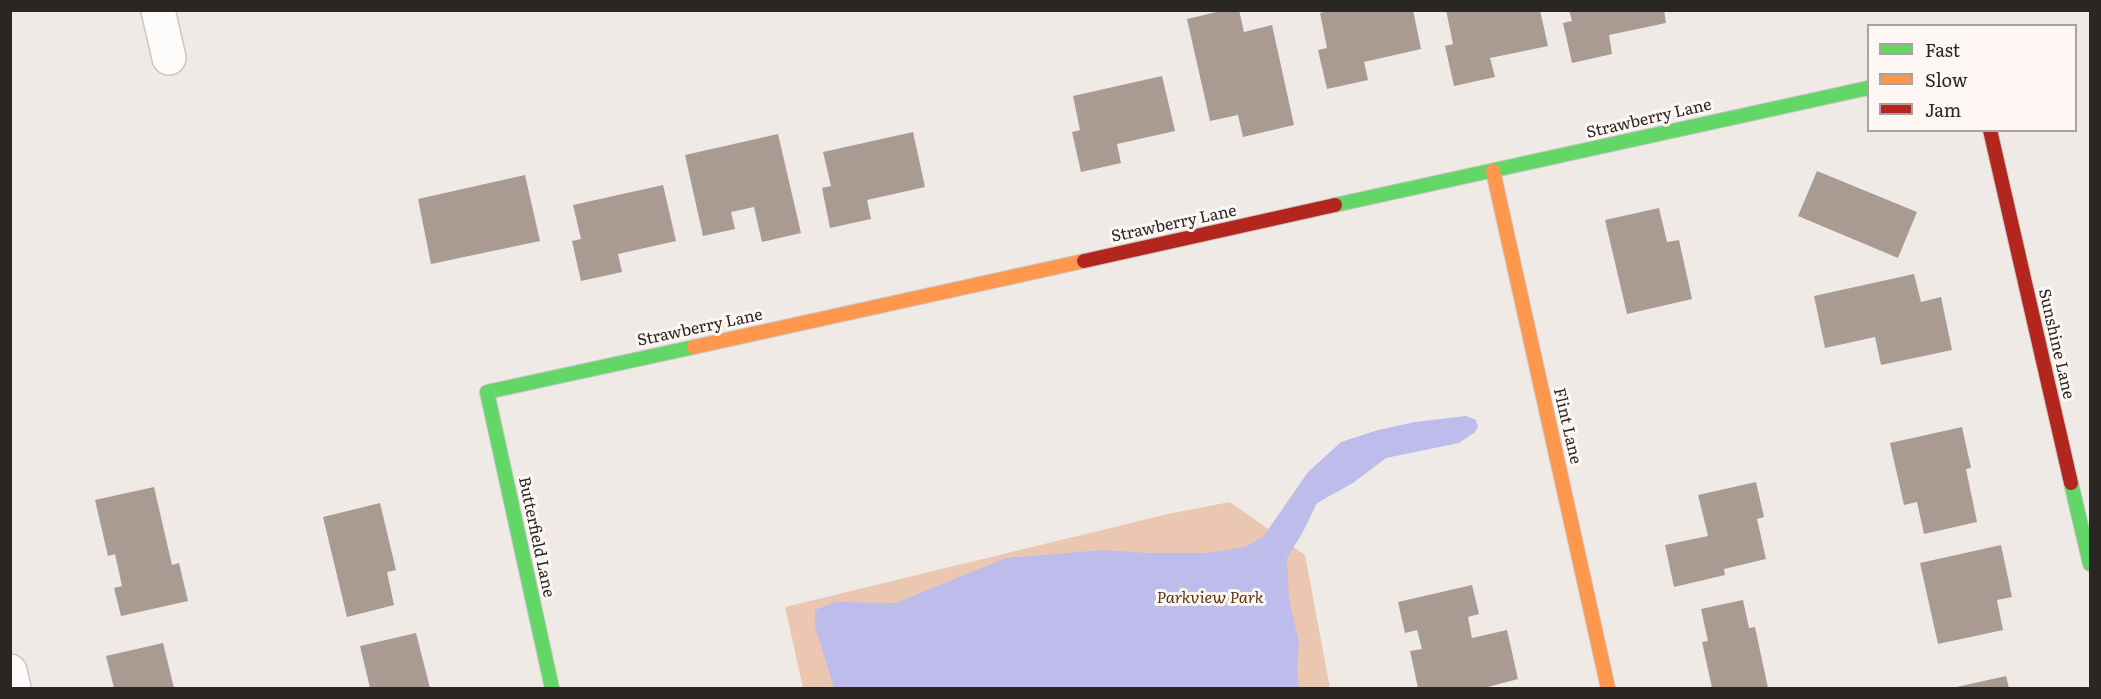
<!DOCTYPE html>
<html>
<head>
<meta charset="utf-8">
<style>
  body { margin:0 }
  #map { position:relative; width:2101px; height:699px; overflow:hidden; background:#f0eae7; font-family:Literata,serif }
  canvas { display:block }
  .frame { position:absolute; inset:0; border:12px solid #2a2624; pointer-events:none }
  .legend { position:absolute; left:1867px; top:24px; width:210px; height:108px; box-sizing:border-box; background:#fef7f3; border:2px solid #a9a3a0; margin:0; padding:8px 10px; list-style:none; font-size:18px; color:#2a2624 }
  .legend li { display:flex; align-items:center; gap:12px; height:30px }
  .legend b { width:30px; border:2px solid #a9a3a0 }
</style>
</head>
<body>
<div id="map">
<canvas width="2101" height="699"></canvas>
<div class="frame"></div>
<ul class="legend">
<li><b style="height:8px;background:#63d668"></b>Fast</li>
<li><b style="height:8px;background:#ff974d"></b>Slow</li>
<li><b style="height:8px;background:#b3261e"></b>Jam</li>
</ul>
</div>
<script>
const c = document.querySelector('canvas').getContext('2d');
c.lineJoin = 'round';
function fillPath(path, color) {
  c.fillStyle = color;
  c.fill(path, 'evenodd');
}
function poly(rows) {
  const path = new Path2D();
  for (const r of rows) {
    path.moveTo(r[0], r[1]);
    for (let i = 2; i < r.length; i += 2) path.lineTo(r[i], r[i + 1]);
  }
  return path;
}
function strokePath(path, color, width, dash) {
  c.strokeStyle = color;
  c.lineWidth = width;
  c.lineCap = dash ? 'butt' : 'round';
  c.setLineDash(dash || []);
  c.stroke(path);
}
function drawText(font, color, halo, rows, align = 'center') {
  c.font = font + ' Literata,serif';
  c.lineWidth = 6;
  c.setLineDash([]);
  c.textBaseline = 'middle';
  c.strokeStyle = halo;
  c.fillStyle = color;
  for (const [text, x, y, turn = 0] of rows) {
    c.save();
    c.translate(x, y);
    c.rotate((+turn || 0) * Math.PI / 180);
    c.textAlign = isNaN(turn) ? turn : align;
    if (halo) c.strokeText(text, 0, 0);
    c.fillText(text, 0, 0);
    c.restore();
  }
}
fillPath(poly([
  [1230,502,1305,555,1330,688,803,688,785,607,1168,514]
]), '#ebc7b1');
fillPath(poly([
  [1466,416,1476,420,1478,427,1474,433,1459,443,1386,458,1353,483,1317,503,1303,532,1287,558,1289,599,1299,642,1297,670,1299,688,834,688,815,626,815,610,835,602,896,603,1006,558,1103,550,1148,553,1206,553,1245,547,1263,537,1308,472,1341,442,1378,430,1415,422]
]), '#bebcea');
fillPath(poly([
  [1225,10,1239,10,1244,32,1272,25,1294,125,1243,137,1238,115,1210,121,1187,19],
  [1333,10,1413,10,1421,49,1364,62,1368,80,1327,89,1318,50,1327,48,1320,13],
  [1446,10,1540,10,1548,46,1490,58,1495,77,1454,86,1445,46,1453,44],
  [1569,10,1664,10,1666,23,1609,35,1612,54,1572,63,1563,23,1572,21],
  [1162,76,1175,131,1117,144,1121,163,1081,172,1072,132,1080,130,1073,96],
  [913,132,925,187,867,200,871,219,830,228,822,188,831,186,823,152],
  [778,134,801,233,762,242,754,207,731,212,735,229,703,236,685,155],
  [1817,171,1917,212,1898,258,1798,216],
  [525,175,540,241,431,264,418,199],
  [663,185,676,241,618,254,622,272,581,281,572,241,581,239,573,205],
  [1659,208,1667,242,1679,240,1692,299,1627,314,1605,220],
  [1914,274,1921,302,1941,297,1952,350,1881,365,1875,337,1825,348,1814,296],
  [1962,427,1971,468,1966,469,1977,522,1924,534,1917,502,1904,505,1890,443],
  [1756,482,1764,517,1757,519,1766,559,1724,569,1725,575,1674,587,1665,545,1708,536,1698,495],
  [154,487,172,565,179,563,188,601,121,616,114,588,122,586,115,554,108,556,95,500],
  [380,503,396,570,387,572,394,605,347,617,323,517],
  [2001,545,2012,597,1997,600,2003,630,1938,644,1920,563],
  [1472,585,1479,614,1468,617,1472,638,1507,630,1518,679,1484,688,1418,688,1410,651,1422,649,1417,630,1405,633,1398,602],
  [1743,600,1749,628,1755,627,1768,688,1712,688,1702,642,1708,641,1701,609],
  [416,633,430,688,370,688,360,646],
  [163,643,174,688,114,688,106,656],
  [2006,676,2009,688,1952,688]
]), '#aa9b92');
const street = poly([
  [158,10,169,58],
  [10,671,14,688]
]);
const fast = poly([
  [1335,205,1868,88],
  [2071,483,2090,564],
  [552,688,487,392,694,347]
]);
const slow = poly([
  [1493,171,1608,688],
  [694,347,1084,261]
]);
const jam = poly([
  [1990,130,2071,483],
  [1084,261,1335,205]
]);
strokePath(street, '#cac6c4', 36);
strokePath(fast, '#cac6c4', 16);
strokePath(slow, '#cac6c4', 16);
strokePath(jam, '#cac6c4', 16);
strokePath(street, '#fdfcfb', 33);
strokePath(fast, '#63d668', 14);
strokePath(slow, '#ff974d', 14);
strokePath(jam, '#b3261e', 14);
drawText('16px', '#2a2624', '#fef7f3', [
  ["Strawberry Lane",1649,119,-13],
  ["Strawberry Lane",1174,224,-12],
  ["Strawberry Lane",700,328,-12],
  ["Sunshine Lane",2056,344,77],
  ["Flint Lane",1567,426,77],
  ["Butterfield Lane",536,537,78]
]);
drawText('italic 16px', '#5d3212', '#fef7f3', [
  ["Parkview Park",1210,598]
]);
</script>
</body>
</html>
